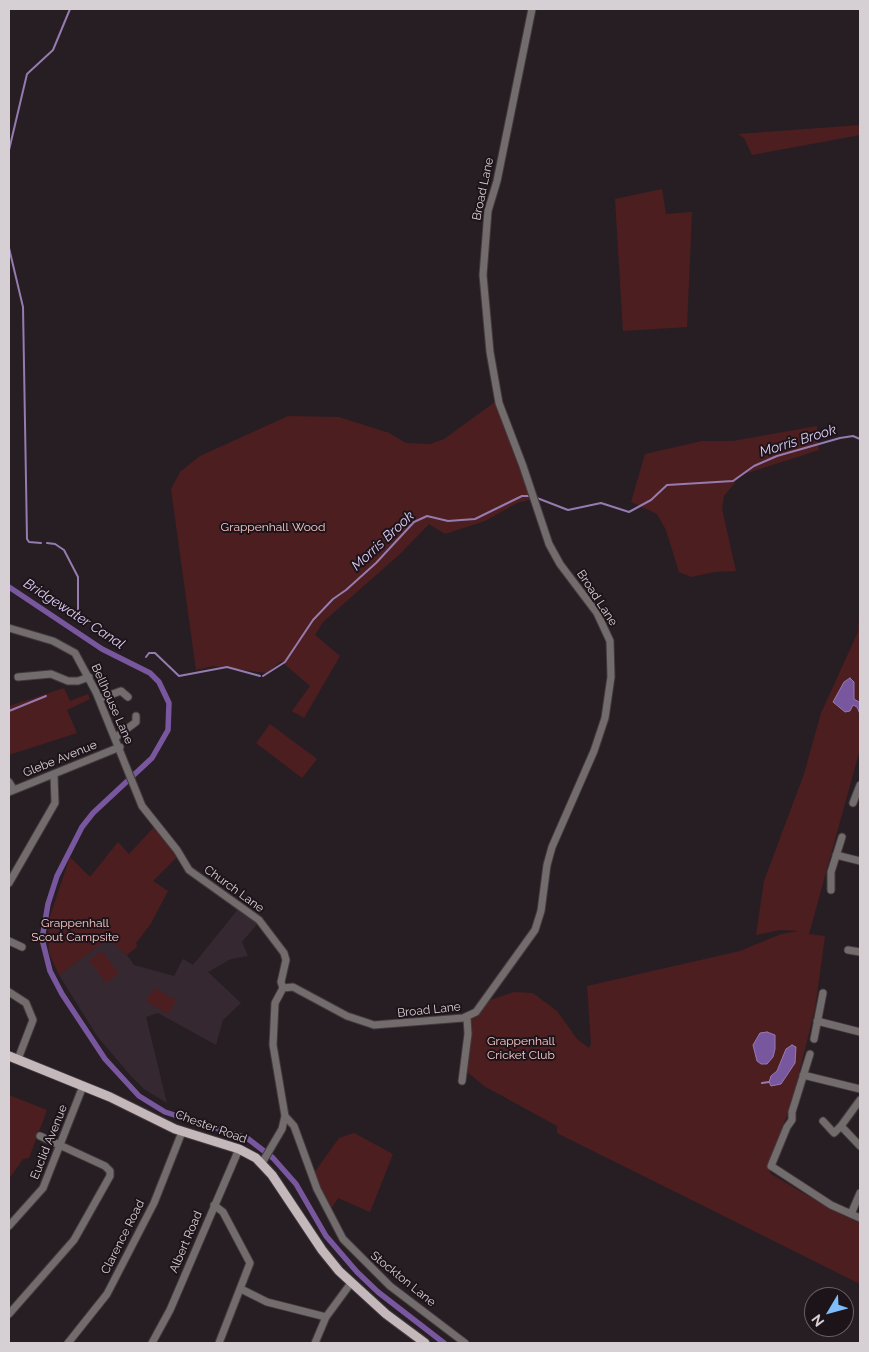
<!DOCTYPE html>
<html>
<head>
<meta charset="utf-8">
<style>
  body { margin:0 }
  #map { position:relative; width:869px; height:1352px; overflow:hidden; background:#271e23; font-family:Raleway,sans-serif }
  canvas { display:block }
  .frame { position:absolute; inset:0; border:10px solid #d6cfd3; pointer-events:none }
  .north { position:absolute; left:804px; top:1287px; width:50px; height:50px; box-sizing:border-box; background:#1d141a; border:1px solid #675f64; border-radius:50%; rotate:233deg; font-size:14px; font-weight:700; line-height:20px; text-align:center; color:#d6cfd3 }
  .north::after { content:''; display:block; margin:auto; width:18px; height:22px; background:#7ebdf9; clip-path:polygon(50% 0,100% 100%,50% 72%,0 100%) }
</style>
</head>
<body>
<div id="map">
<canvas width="869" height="1352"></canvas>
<div class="frame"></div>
<div class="north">N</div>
</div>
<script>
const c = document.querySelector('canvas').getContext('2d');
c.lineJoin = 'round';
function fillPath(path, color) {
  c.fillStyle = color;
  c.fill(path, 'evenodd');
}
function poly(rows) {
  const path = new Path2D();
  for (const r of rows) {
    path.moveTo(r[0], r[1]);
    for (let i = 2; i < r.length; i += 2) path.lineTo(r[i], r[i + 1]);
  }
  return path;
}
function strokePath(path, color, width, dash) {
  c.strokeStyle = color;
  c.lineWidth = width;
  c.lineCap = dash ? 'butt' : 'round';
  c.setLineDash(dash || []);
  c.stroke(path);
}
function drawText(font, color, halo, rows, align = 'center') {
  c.font = font + ' Raleway,sans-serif';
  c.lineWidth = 4;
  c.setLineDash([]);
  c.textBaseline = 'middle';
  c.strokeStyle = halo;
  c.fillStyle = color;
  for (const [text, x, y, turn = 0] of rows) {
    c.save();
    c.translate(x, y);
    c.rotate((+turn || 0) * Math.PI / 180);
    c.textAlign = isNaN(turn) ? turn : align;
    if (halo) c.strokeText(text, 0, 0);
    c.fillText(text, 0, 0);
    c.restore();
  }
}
fillPath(poly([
  [239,908,258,923,242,942,248,956,231,959,208,972,241,1003,223,1020,216,1045,158,1013,146,1017,167,1103,144,1089,131,1076,97,1036,59,975,108,938,127,955,134,965,174,976,183,959,193,965]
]), '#362830');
fillPath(poly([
  [860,125,860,135,752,155,744,138,738,134],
  [662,189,666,214,692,212,687,327,623,331,615,199],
  [495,402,532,499,517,503,485,521,445,534,429,524,401,553,323,622,315,635,340,656,304,718,292,711,310,686,281,661,267,673,213,666,196,670,171,489,180,472,200,456,288,416,339,417,389,433,406,443,430,444,444,439],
  [817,426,819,450,741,475,724,496,722,509,736,571,714,572,691,577,679,572,666,530,657,514,631,502,645,454,702,441,733,441],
  [860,600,860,700,859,702,854,699,854,682,853,705,857,707,860,714,860,749,809,934,825,936,815,1009,792,1101,768,1167,771,1174,832,1210,860,1223,860,1284,557,1133,557,1126,484,1086,466,1071,472,1028,470,1020,490,1000,514,992,533,993,557,1011,577,1039,589,1048,591,1043,587,986,740,951,781,934,799,931,780,930,756,935,764,881,804,774,821,713,858,632],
  [786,1049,781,1084,771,1076,777,1071],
  [64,688,70,701,88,694,90,699,67,710,77,733,9,755,9,706],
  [270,724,317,759,302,778,256,743],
  [154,827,178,856,153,881,168,891,150,925,136,943,137,947,127,955,108,939,59,975,49,953,48,922,70,857,90,877,118,842,129,854],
  [102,951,119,973,106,983,89,960],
  [155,988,176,1001,168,1014,146,1001],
  [9,1095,47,1110,29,1158,23,1159,9,1179],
  [354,1133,393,1154,370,1212,338,1198,329,1212,314,1173,339,1138]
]), '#4d1e20');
const water = poly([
  [850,678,854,682,854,699,859,702,860,700,860,714,857,707,853,705,850,711,845,712,833,702,844,682,850,678],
  [767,1032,775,1035,775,1049,773,1057,767,1064,761,1064,757,1061,753,1045,760,1033,767,1032],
  [792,1045,796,1047,795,1063,781,1084,771,1086,769,1082,771,1076,777,1071,786,1049,792,1045]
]);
fillPath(water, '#79579f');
strokePath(water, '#957baf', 1);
strokePath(poly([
  [9,150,27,74,53,50,70,9],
  [9,248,23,307,27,539,29,542,41,543],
  [537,498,568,510,601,503,629,512,651,500,667,485,733,481,754,466,777,456,840,438,853,436,860,439],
  [47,543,55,544,64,550,78,577,78,621],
  [146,657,149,653,155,653,179,676,227,667,260,676],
  [263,676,285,662,313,620,333,599,346,590,376,563,414,522,427,516,448,521,475,519,522,496,532,496],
  [9,711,46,696],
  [762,1083,769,1082]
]), '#957baf', 2);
strokePath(poly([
  [9,587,102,649,150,673,159,682,169,703,168,730,152,758,93,813,82,827,57,876,48,904,42,939,50,971,62,994,105,1059,139,1096,165,1112,247,1138,273,1158,296,1184,326,1236,357,1272,378,1292,444,1343]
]), '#79579f', 5.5);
const minor = poly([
  [9,628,53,641,75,653,96,692,142,806,177,850,189,870,259,920,284,953,286,960,281,982,283,988],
  [18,677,51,674,68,681,78,681,89,677],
  [99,699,121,691,128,697],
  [116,737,136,722,136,716],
  [9,782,14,790],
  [9,792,120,747],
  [853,803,860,785],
  [836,855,860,861],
  [9,883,55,803,54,775],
  [831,890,831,872,842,837],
  [9,941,22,947],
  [848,950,860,952],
  [283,988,293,987,347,1016,374,1025,463,1018,476,1012,535,930,541,911,547,865,552,847,594,751,605,718,611,677,610,641,597,613,560,564,549,544,523,466,499,403,490,352,483,275,488,211,497,181,532,9],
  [9,992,26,1003,33,1020,18,1059],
  [817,1021,860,1032],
  [814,1039,823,993],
  [810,1054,792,1112,792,1120,787,1127,771,1166,831,1205,860,1218],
  [803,1075,860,1089],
  [462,1081,468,1034,467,1018],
  [860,1100,841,1126,860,1146],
  [285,1116,294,1126,317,1189,343,1239,390,1286,465,1343],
  [823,1121,834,1133,841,1126],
  [262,1163,282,1129,285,1116,273,1045,275,1003,283,988],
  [214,1205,223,1212,250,1263,219,1343],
  [851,1214,860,1193],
  [9,1226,43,1188,83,1086],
  [241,1289,267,1302,326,1317],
  [9,1314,74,1240,110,1176,110,1171,105,1166,40,1136],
  [68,1343,107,1294,154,1203,182,1132],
  [152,1343,170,1310,239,1149],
  [315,1343,326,1317,351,1283]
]);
const major = poly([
  [9,1056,110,1097,175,1129,239,1149,256,1158,272,1175,322,1250,339,1271,386,1314,425,1343]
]);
strokePath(minor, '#433a3f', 9);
strokePath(major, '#433a3f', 11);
strokePath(minor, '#726c6d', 7);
strokePath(major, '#c4b8bb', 9);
drawText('12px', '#d6cfd3', '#1d141a', [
  ["Broad Lane",483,189,-78],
  ["Broad Lane",597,598,57],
  ["Bellhouse Lane",112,704,66],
  ["Glebe Avenue",60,759,-22],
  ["Church Lane",234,889,36],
  ["Broad Lane",429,1010,-6],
  ["Chester Road",211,1127,20],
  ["Euclid Avenue",49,1142,-68],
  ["Clarence Road",123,1237,-63],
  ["Albert Road",186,1242,-67],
  ["Stockton Lane",403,1279,39]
]);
drawText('12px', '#fcc9c8', '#1d141a', [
  ["Grappenhall Wood",273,527],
  ["Grappenhall",75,923],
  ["Scout Campsite",75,937],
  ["Grappenhall",521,1041],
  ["Cricket Club",521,1055]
]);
drawText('italic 14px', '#decdf6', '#1d141a', [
  ["Morris Brook",798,441,-17],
  ["Morris Brook",383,541,-43],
  ["Bridgewater Canal",74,614,33]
]);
</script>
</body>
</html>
